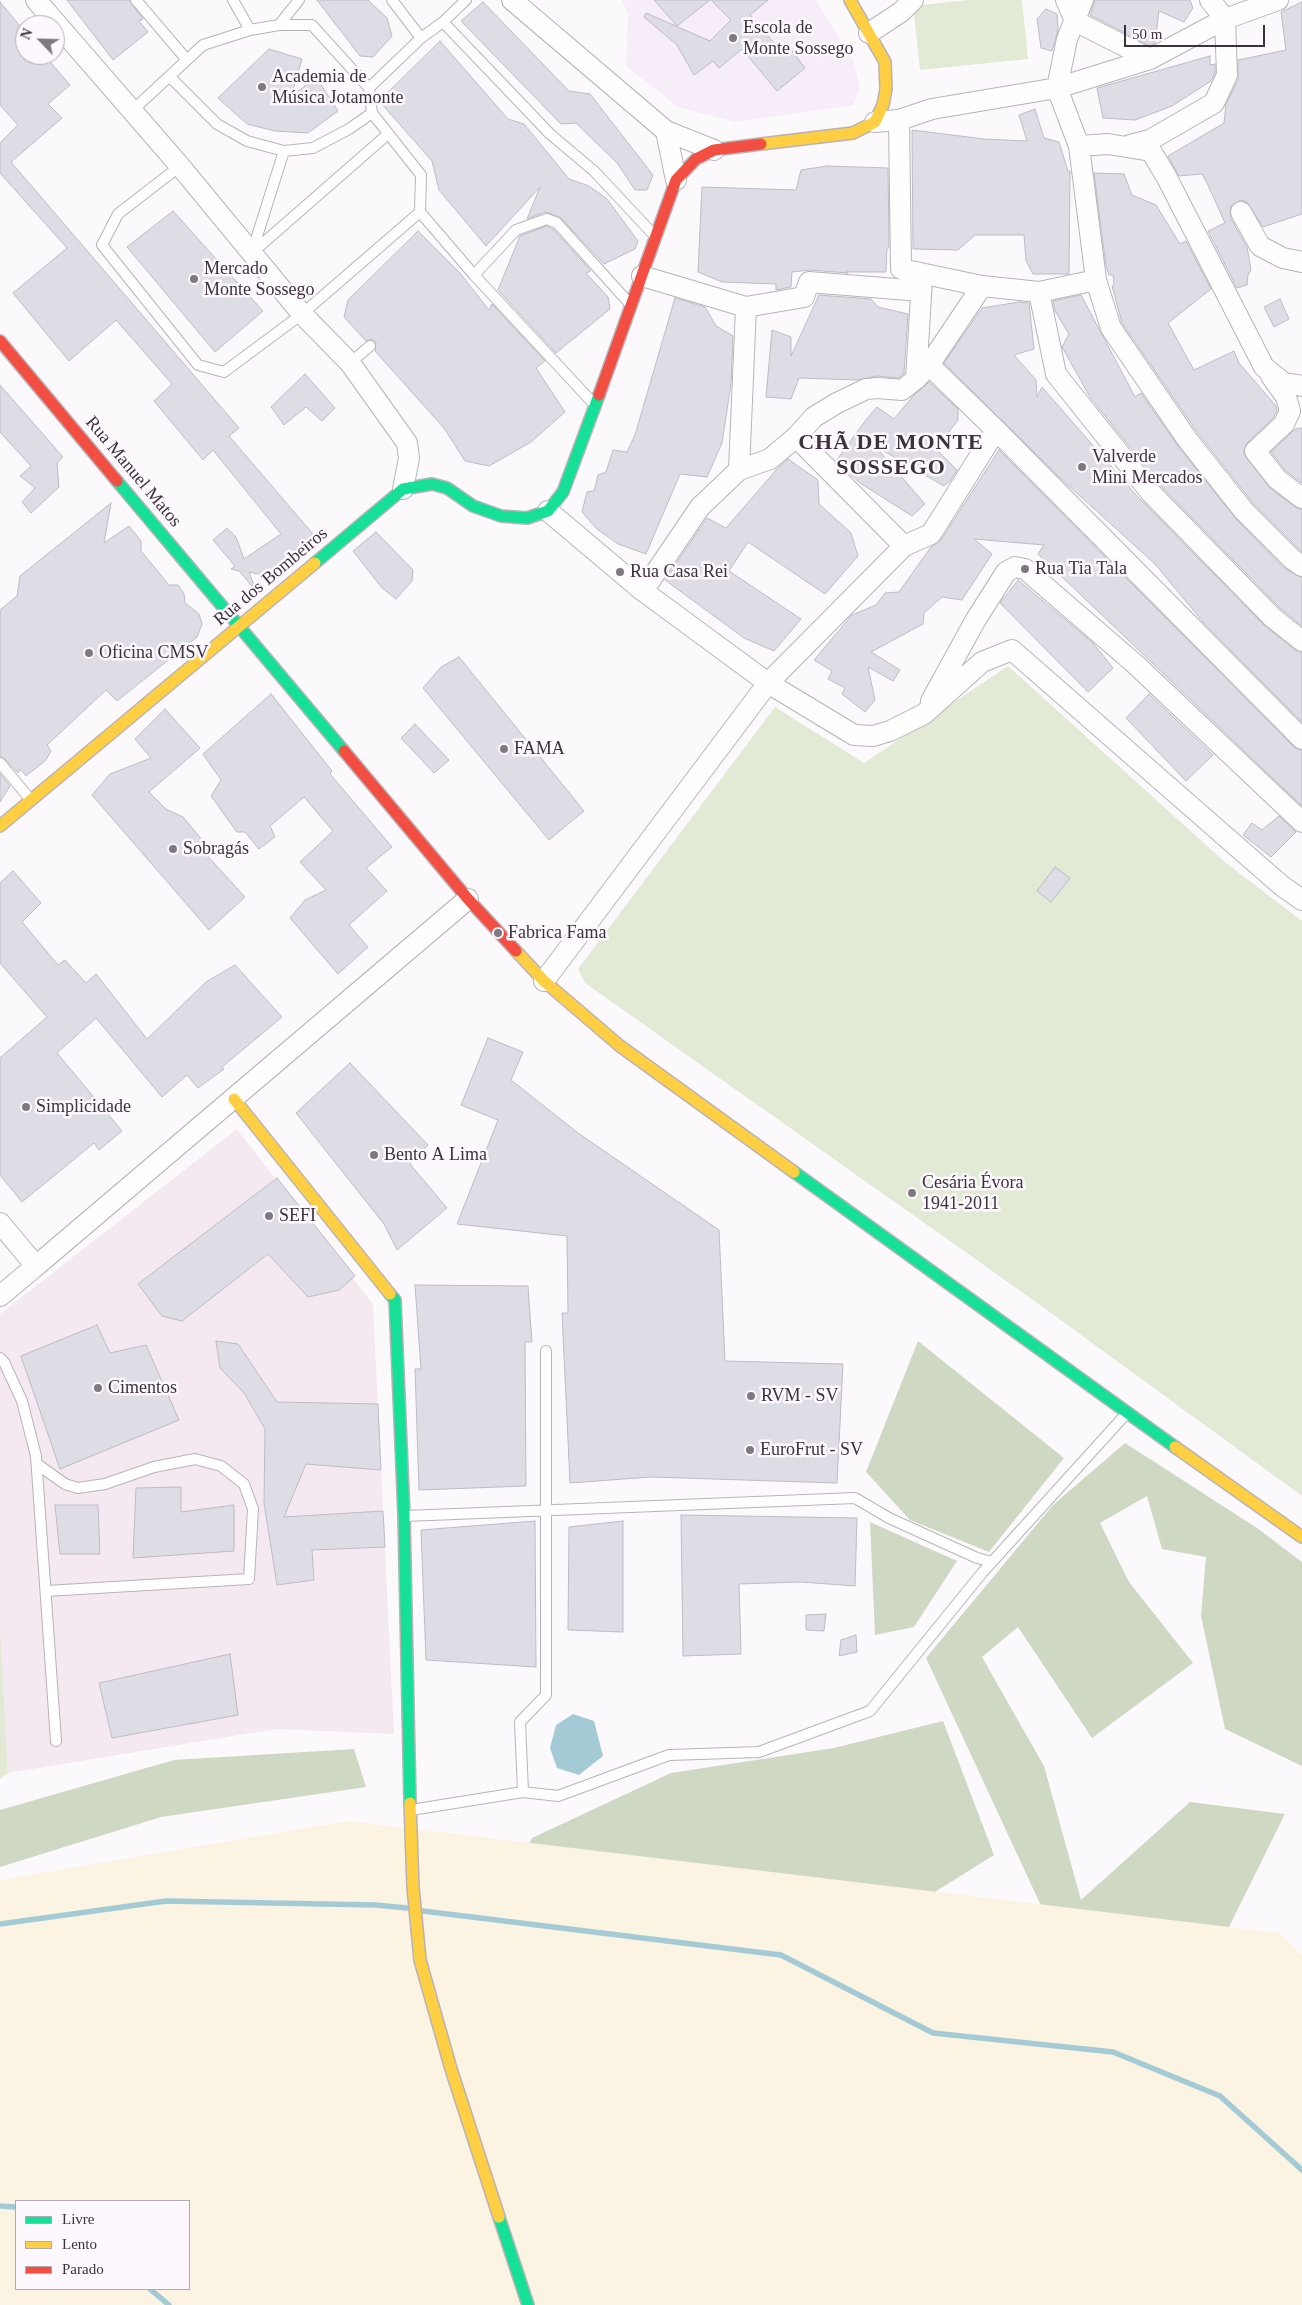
<!DOCTYPE html>
<html>
<head>
<meta charset="utf-8">
<style>
  body { margin:0 }
  #map { position:relative; width:1302px; height:2305px; overflow:hidden; background:#fcf9fd; font-family:Georgia,serif }
  canvas { display:block }
  .legend { position:absolute; left:15px; top:2200px; width:175px; height:90px; box-sizing:border-box; background:#fdf8fe; border:1px solid #b0a9b1; margin:0; padding:6px 9px; list-style:none; font-size:15px; color:#3c323d }
  .legend li { display:flex; align-items:center; gap:10px; height:25px }
  .legend b { width:25px; border:1px solid #b0a9b1 }
  .north { position:absolute; left:15px; top:15px; width:50px; height:50px; box-sizing:border-box; background:#fdf8fe; border:1px solid #b0a9b1; border-radius:50%; rotate:294deg; font-size:14px; font-weight:700; line-height:20px; text-align:center; color:#3c323d }
  .north::after { content:''; display:block; margin:auto; width:18px; height:22px; background:#7f7880; clip-path:polygon(50% 0,100% 100%,50% 72%,0 100%) }
  .scale { position:absolute; left:1124px; top:25px; width:141px; height:22px; box-sizing:border-box; border:2px solid #3c323d; border-top:0; padding-left:6px; font-size:15px; line-height:18px; white-space:nowrap; color:#3c323d; -webkit-text-stroke:4px #fdf8fe; paint-order:stroke }
</style>
</head>
<body>
<div id="map">
<canvas width="1302" height="2305"></canvas>
<ul class="legend">
<li><b style="height:6px;background:#16e098"></b>Livre</li>
<li><b style="height:6px;background:#ffcf43"></b>Lento</li>
<li><b style="height:6px;background:#f24e42"></b>Parado</li>
</ul>
<div class="north">N</div>
<div class="scale">50 m</div>
</div>
<script>
const c = document.querySelector('canvas').getContext('2d');
c.lineJoin = 'round';
function fillPath(path, color) {
  c.fillStyle = color;
  c.fill(path, 'evenodd');
}
function poly(rows) {
  const path = new Path2D();
  for (const r of rows) {
    path.moveTo(r[0], r[1]);
    for (let i = 2; i < r.length; i += 2) path.lineTo(r[i], r[i + 1]);
  }
  return path;
}
function strokePath(path, color, width, dash) {
  c.strokeStyle = color;
  c.lineWidth = width;
  c.lineCap = dash ? 'butt' : 'round';
  c.setLineDash(dash || []);
  c.stroke(path);
}
function drawText(font, color, halo, rows, align = 'center') {
  c.font = font + ' Georgia,serif';
  c.lineWidth = 5;
  c.setLineDash([]);
  c.textBaseline = 'middle';
  c.strokeStyle = halo;
  c.fillStyle = color;
  for (const [text, x, y, turn = 0] of rows) {
    c.save();
    c.translate(x, y);
    c.rotate((+turn || 0) * Math.PI / 180);
    c.textAlign = isNaN(turn) ? turn : align;
    if (halo) c.strokeText(text, 0, 0);
    c.fillText(text, 0, 0);
    c.restore();
  }
}
fillPath(poly([
  [237,1129,373,1304,394,1734,276,1729,8,1773,0,1646,0,1314]
]), '#f4e9f1');
fillPath(poly([
  [622,0,816,0,854,62,860,87,854,105,735,122,678,107,626,66,628,13]
]), '#f7edf8');
fillPath(poly([
  [967,0,1022,0,1028,59,920,70,913,6],
  [1008,666,1226,863,1302,921,1302,1496,1029,1297,585,983,578,969,775,707,864,763],
  [0,1630,8,1773,0,1779]
]), '#e2ead5');
fillPath(poly([
  [918,1341,1064,1458,989,1552,910,1520,866,1472],
  [1125,1443,1257,1528,1302,1562,1302,1766,1225,1729,1201,1616,1206,1557,1162,1549,1147,1496,1100,1523,1129,1582,1193,1663,1092,1738,1018,1627,982,1657,1044,1766,1081,1900,1190,1802,1285,1814,1224,1937,1050,1925,926,1658,1053,1505],
  [870,1522,957,1561,914,1627,875,1635],
  [943,1721,994,1855,882,1925,498,1905,532,1838,671,1773,834,1748],
  [354,1749,366,1787,161,1817,0,1867,0,1810,174,1760]
]), '#cfd8c2');
fillPath(poly([
  [348,1821,1279,1933,1302,1955,1302,2305,0,2305,0,1880],
  [16,2201,189,2201,189,2289,16,2289]
]), '#fbf4e2');
fillPath(poly([
  [573,1714,594,1721,603,1756,579,1775,557,1768,550,1748,556,1725]
]), '#a4cad5');
strokePath(poly([
  [423,1911,781,1955,933,2033,1113,2052,1220,2096,1302,2170],
  [0,1924,166,1901,376,1905,407,1908],
  [0,2206,16,2207],
  [150,2289,169,2305]
]), '#a4cad5', 5.5);
const building = poly([
  [67,0,129,0,143,19,139,21,148,32,113,60,67,0],
  [317,0,368,0,387,18,392,36,373,57,360,56,317,0],
  [654,0,710,0,677,26,654,0],
  [711,0,768,0,750,15,780,50,787,44,805,68,777,91,742,49,719,68,713,61,694,75,677,45,644,17,646,13,710,41,731,20,711,0],
  [1095,0,1190,0,1193,8,1184,22,1159,11,1155,43,1150,46,1090,15,1095,0],
  [0,2,25,32,25,55,44,55,70,85,48,104,62,118,11,162,239,428,229,436,313,534,267,576,249,572,254,585,252,586,239,571,231,569,235,566,213,540,227,528,236,537,244,559,281,534,213,450,203,460,154,401,172,384,116,320,69,361,13,293,67,248,0,173,0,143,18,125,0,105,0,2],
  [483,2,569,91,590,94,653,175,647,190,635,190,618,164,576,123,561,124,461,21,483,2],
  [1302,2,1302,214,1263,227,1247,202,1241,200,1231,206,1230,217,1247,247,1251,270,1248,275,1247,285,1237,288,1208,231,1225,223,1208,185,1202,174,1179,176,1168,156,1224,123,1226,104,1238,80,1238,60,1286,50,1281,12,1302,2],
  [1046,9,1057,14,1058,30,1052,51,1041,48,1037,19,1046,9],
  [440,41,508,119,524,124,569,179,589,186,607,199,638,241,635,249,604,264,560,217,545,212,527,219,540,187,486,246,439,190,432,161,379,101,440,41],
  [269,49,302,59,291,97,316,77,338,111,308,133,275,131,247,124,218,98,269,49],
  [1210,56,1210,65,1215,64,1215,73,1211,81,1172,106,1135,120,1103,118,1097,88,1210,56],
  [1035,109,1044,138,1059,142,1068,171,1070,171,1069,274,1033,274,1026,261,1024,235,975,235,958,250,913,249,912,130,984,139,1027,141,1019,115,1035,109],
  [827,166,888,168,889,248,887,248,886,272,846,272,848,273,810,270,792,272,791,287,776,290,776,284,722,282,698,272,702,187,796,190,801,170,827,166],
  [1094,173,1124,174,1132,195,1156,205,1180,244,1186,241,1211,289,1168,323,1194,370,1234,351,1239,363,1276,406,1277,410,1274,417,1247,443,1243,453,1270,488,1295,507,1302,510,1302,552,1253,503,1197,432,1122,323,1112,286,1114,286,1113,275,1109,275,1106,266,1094,173],
  [173,211,263,311,215,352,127,247,173,211],
  [547,226,553,229,591,271,586,273,608,297,610,309,556,353,498,290,520,236,547,226],
  [418,231,459,272,489,310,492,304,545,361,536,368,565,412,531,442,489,466,465,461,444,428,375,351,376,342,372,339,366,341,344,317,348,300,418,231],
  [819,295,871,299,878,307,908,314,904,373,898,378,877,376,858,380,799,378,791,399,766,397,772,330,791,337,791,356,819,295],
  [1081,295,1135,397,1141,393,1178,446,1236,519,1284,568,1302,578,1302,626,1280,608,1160,485,1090,397,1062,347,1069,334,1055,311,1053,301,1081,295],
  [675,298,705,307,716,326,733,336,731,384,722,443,707,477,680,474,646,554,618,544,597,529,582,512,587,492,594,491,598,475,606,472,613,450,627,452,635,435,675,298],
  [1280,299,1289,319,1274,327,1264,307,1280,299],
  [1019,302,1029,303,1034,349,1014,355,1036,380,1037,397,1042,387,1136,495,1264,625,1295,650,1302,653,1302,722,1203,622,1155,564,1059,477,944,363,982,308,1019,302],
  [305,374,335,408,322,421,306,407,284,425,271,407,305,374],
  [929,382,958,409,958,420,936,449,957,470,950,481,944,486,875,446,925,504,912,516,860,483,836,461,865,421,877,407,894,419,914,395,929,382],
  [0,385,63,457,57,463,59,487,31,513,22,502,35,488,20,476,31,466,0,432,0,385],
  [1302,428,1302,483,1285,470,1271,452,1295,429,1302,428],
  [999,450,1294,747,1302,751,1302,806,1038,554,1044,545,974,539,992,554,962,600,942,597,924,613,923,624,871,652,900,670,893,681,868,667,875,700,865,712,842,694,845,688,828,679,832,671,814,660,852,615,876,605,885,593,899,592,931,547,941,540,999,450],
  [788,459,818,480,819,504,851,533,858,556,825,594,748,542,729,571,801,619,774,651,744,638,665,580,707,518,726,528,777,469,788,459],
  [111,503,104,543,129,526,141,541,141,551,169,585,178,585,184,594,185,603,199,614,202,624,197,637,117,701,106,690,47,745,51,751,46,760,26,776,20,769,18,773,5,759,0,756,0,610,17,596,20,576,111,503],
  [376,532,413,570,412,581,396,599,382,588,353,551,376,532],
  [1018,580,1093,643,1113,668,1088,692,1000,603,1018,580],
  [459,657,584,811,549,840,423,688,441,667,459,657],
  [271,694,332,771,330,774,392,847,366,868,387,891,349,925,368,947,338,974,290,918,305,900,326,890,300,862,333,831,304,797,270,826,275,837,259,849,245,832,237,832,211,796,221,780,203,754,271,694],
  [1149,694,1213,755,1186,781,1126,718,1149,694],
  [165,709,200,748,149,792,166,809,183,817,208,847,204,852,245,897,209,930,92,795,110,774,151,758,135,739,165,709],
  [415,724,449,760,434,773,401,738,415,724],
  [0,774,10,786,0,802,0,774],
  [1279,816,1296,832,1271,857,1243,835,1252,823,1262,830,1279,816],
  [1055,867,1070,878,1051,902,1037,891,1055,867],
  [13,871,41,903,22,922,58,965,65,960,86,983,96,974,147,1039,206,982,235,965,282,1017,222,1067,224,1069,198,1088,187,1075,162,1097,96,1018,57,1053,122,1131,99,1150,94,1143,22,1202,0,1175,0,1058,47,1017,0,963,0,883,13,871],
  [488,1038,523,1052,511,1080,578,1133,719,1230,725,1361,843,1364,837,1483,651,1477,570,1483,562,1313,568,1313,567,1236,457,1224,498,1120,461,1105,488,1038],
  [350,1063,428,1145,410,1164,447,1208,397,1250,384,1224,296,1113,350,1063],
  [277,1178,355,1276,339,1290,308,1297,268,1254,182,1321,162,1316,138,1284,277,1178],
  [415,1285,528,1286,532,1342,525,1342,526,1486,419,1490,415,1369,421,1369,415,1285],
  [97,1325,110,1353,146,1345,179,1420,60,1469,21,1356,97,1325],
  [216,1341,238,1344,277,1402,378,1404,381,1470,306,1464,284,1517,383,1511,385,1547,312,1550,314,1580,277,1585,264,1503,265,1429,244,1393,220,1368,216,1341],
  [181,1487,181,1512,234,1505,234,1551,133,1558,136,1488,181,1487],
  [55,1505,98,1505,100,1554,60,1554,55,1505],
  [681,1515,857,1518,855,1586,801,1582,739,1584,741,1654,683,1656,681,1515],
  [535,1521,536,1667,426,1660,421,1530,535,1521],
  [623,1521,623,1632,568,1630,569,1527,623,1521],
  [826,1614,824,1631,806,1630,806,1615,826,1614],
  [856,1635,857,1652,839,1656,841,1640,856,1635],
  [230,1654,238,1715,112,1738,99,1683,230,1654]
]);
fillPath(building, '#dedce5');
strokePath(building, '#bdbcc4', 1);
const lane = poly([
  [136,0,187,60],
  [233,0,250,30],
  [392,0,421,38,443,22,466,0],
  [443,22,550,134,594,171,653,234],
  [279,25,299,0],
  [170,77,217,124,247,141,284,151,252,252],
  [133,110,203,45,250,30,279,25,312,25,369,88,421,38],
  [284,151,313,148,349,129,372,113],
  [180,166,118,214,102,245,198,365,224,372,302,314,420,212,421,175,372,113,369,88],
  [420,212,474,275,593,403],
  [253,252,388,134],
  [474,275,516,230,547,219,557,223,630,304],
  [350,363,370,346],
  [0,763,30,799],
  [0,1358,4,1362,22,1401,36,1456,56,1741],
  [37,1464,65,1484,78,1488,105,1484,154,1467,195,1459,221,1466,244,1484,253,1509,249,1579,46,1591],
  [405,1516,855,1498,889,1518,977,1558,992,1562],
  [523,1792,520,1722,546,1695,546,1351],
  [411,1810,523,1792,558,1796,669,1755,759,1752,870,1711,982,1573,1126,1414]
]);
const street = poly([
  [36,0,180,166,302,314,350,363,407,443,409,458,403,489],
  [512,0,666,131,714,150],
  [1066,0,1075,21,1150,59],
  [1083,0,1067,39,1057,88,1079,146,1096,280,1111,328,1187,439,1244,511,1292,559,1302,566],
  [869,33,901,12,913,0],
  [899,120,901,269,982,286,1039,292,1096,280],
  [875,122,899,120,932,109,1057,88,1150,59,1225,19,1278,0],
  [666,131,676,180],
  [1130,145,1150,140,1214,103,1227,75,1225,19,1210,0],
  [1079,146,1108,144,1151,151,1166,176,1264,367,1284,383,1302,386],
  [1241,212,1260,246,1283,258,1302,262],
  [642,276,746,307,804,297,809,282,921,291],
  [982,286,929,365,996,430,1302,739],
  [1039,292,1056,374,1151,493,1272,617,1302,641],
  [1271,376,1286,397,1290,411,1284,424,1255,451,1277,479,1302,498],
  [916,379,922,279],
  [796,437,904,546],
  [739,470,770,459,796,437,814,417,837,403,866,389,878,388,902,390,916,379,929,365],
  [548,511,643,591,768,683,854,735,873,736,890,731,924,714,982,662,1012,650,1282,886,1302,900],
  [643,591,700,507,739,470,746,307],
  [931,701,975,621,1006,572,1015,567,1025,569,1135,664,1302,822],
  [544,981,768,683,904,546,931,534,996,430],
  [0,1223,36,1266,468,899],
  [0,1296,36,1266]
]);
const fast = poly([
  [117,481,344,751],
  [315,563,403,489,432,484,447,488,473,506,501,516,527,518,548,511,563,492,599,395],
  [794,1172,1175,1447],
  [390,1294,395,1300,404,1516,410,1803],
  [499,2217,528,2305]
]);
const slow = poly([
  [761,144,853,133,875,122,883,105,886,89,885,62,850,0],
  [0,826,315,563],
  [516,951,544,981,620,1046,794,1172],
  [234,1099,390,1294],
  [1175,1447,1302,1537],
  [410,1803,413,1887,420,1960,451,2069,499,2217]
]);
const jam = poly([
  [0,341,117,481],
  [599,395,676,180,696,159,714,150,761,144],
  [344,751,468,899,516,951]
]);
strokePath(lane, '#b8b3b9', 12);
strokePath(street, '#b8b3b9', 22);
strokePath(fast, '#b8b3b9', 14);
strokePath(slow, '#b8b3b9', 14);
strokePath(jam, '#b8b3b9', 14);
strokePath(lane, '#fffeff', 10);
strokePath(street, '#fffeff', 20);
strokePath(fast, '#16e098', 11);
strokePath(slow, '#ffcf43', 11);
strokePath(jam, '#f24e42', 11);
for (const [x, y, r, color] of [
  [733,38,5,"#7f7880"],
  [262,87,5,"#7f7880"],
  [194,279,5,"#7f7880"],
  [1082,467,5,"#7f7880"],
  [1025,569,5,"#7f7880"],
  [620,572,5,"#7f7880"],
  [89,653,5,"#7f7880"],
  [504,749,5,"#7f7880"],
  [173,849,5,"#7f7880"],
  [498,933,5,"#7f7880"],
  [26,1107,5,"#7f7880"],
  [374,1155,5,"#7f7880"],
  [912,1193,5,"#7f7880"],
  [269,1216,5,"#7f7880"],
  [98,1388,5,"#7f7880"],
  [751,1396,5,"#7f7880"],
  [750,1450,5,"#7f7880"]
]) {
  const dot = new Path2D();
  dot.arc(x, y, r, 0, 2 * Math.PI);
  c.fillStyle = color;
  c.fill(dot);
  strokePath(dot, '#fdf8fe', 2);
}
drawText('18px', '#3c323d', '#fdf8fe', [
  ["Escola de",743,28],
  ["Monte Sossego",743,49],
  ["Academia de",272,77],
  ["Música Jotamonte",272,98],
  ["Mercado",204,269],
  ["Monte Sossego",204,290],
  ["Valverde",1092,457],
  ["Mini Mercados",1092,478],
  ["Rua Tia Tala",1035,569],
  ["Rua Casa Rei",630,572],
  ["Oficina CMSV",99,653],
  ["FAMA",514,749],
  ["Sobragás",183,849],
  ["Fabrica Fama",508,933],
  ["Simplicidade",36,1107],
  ["Bento A Lima",384,1155],
  ["Cesária Évora",922,1183],
  ["1941-2011",922,1204],
  ["SEFI",279,1216],
  ["Cimentos",108,1388],
  ["RVM - SV",761,1396],
  ["EuroFrut - SV",760,1450]
], 'left');
drawText('18px', '#3c323d', '#fdf8fe', [
  ["Rua Manuel Matos",133,472,50],
  ["Rua dos Bombeiros",271,577,-40]
]);
c.letterSpacing = '1px';
drawText('bold 22px', '#3c323d', '#fdf8fe', [
  ["CHÃ DE MONTE",891,443],
  ["SOSSEGO",891,468]
]);
c.letterSpacing = '0px';
</script>
</body>
</html>
